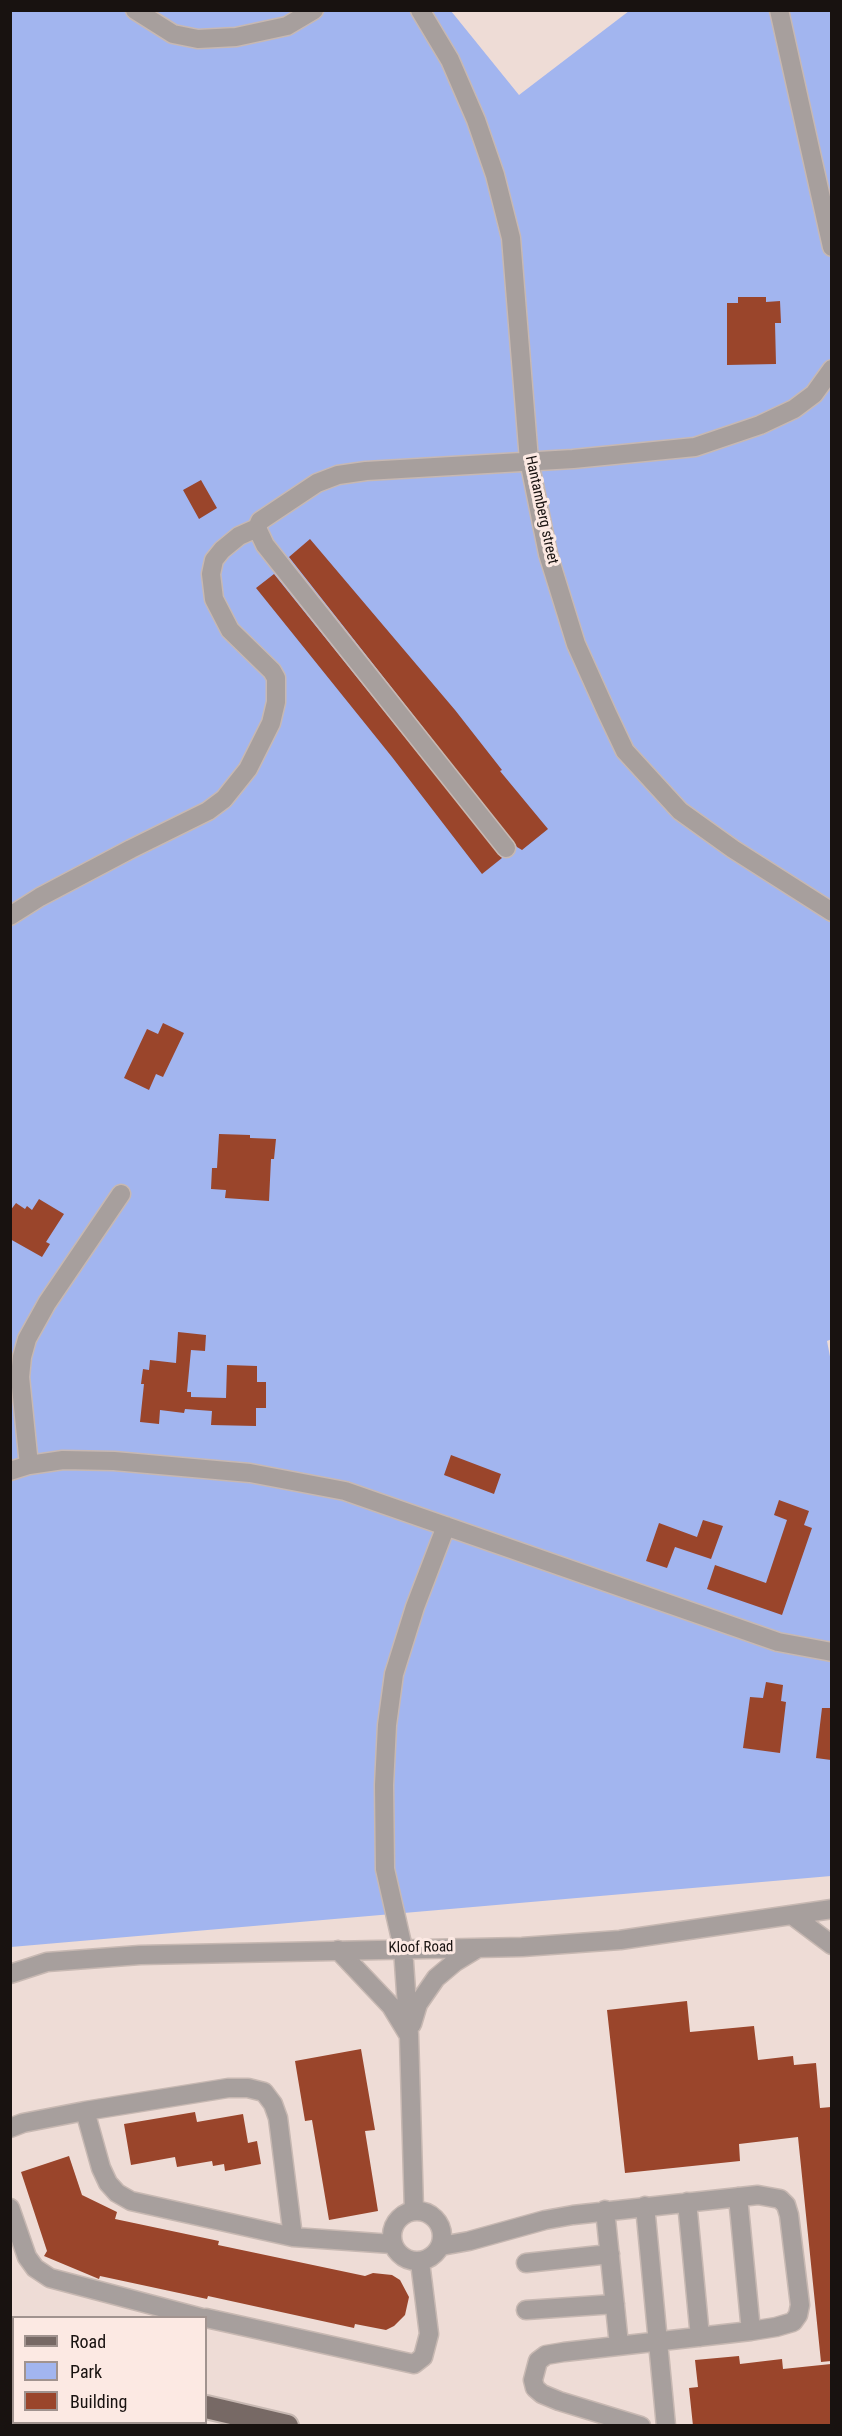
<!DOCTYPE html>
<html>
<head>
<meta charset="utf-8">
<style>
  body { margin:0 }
  #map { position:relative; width:842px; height:2436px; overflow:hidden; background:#eedcd6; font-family:"Roboto Condensed",sans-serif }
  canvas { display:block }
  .frame { position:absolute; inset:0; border:12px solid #181210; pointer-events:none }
  .legend { position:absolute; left:12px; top:2316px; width:195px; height:108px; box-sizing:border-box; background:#fce9e3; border:2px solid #a1938f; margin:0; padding:8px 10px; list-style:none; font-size:18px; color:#181210 }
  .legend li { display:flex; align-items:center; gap:12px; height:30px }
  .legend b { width:30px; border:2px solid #a1938f }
</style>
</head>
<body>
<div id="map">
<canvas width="842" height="2436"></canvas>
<div class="frame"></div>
<ul class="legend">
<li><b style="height:8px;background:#776965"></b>Road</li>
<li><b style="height:16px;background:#a2b5ef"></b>Park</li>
<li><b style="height:16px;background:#9a452b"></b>Building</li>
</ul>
</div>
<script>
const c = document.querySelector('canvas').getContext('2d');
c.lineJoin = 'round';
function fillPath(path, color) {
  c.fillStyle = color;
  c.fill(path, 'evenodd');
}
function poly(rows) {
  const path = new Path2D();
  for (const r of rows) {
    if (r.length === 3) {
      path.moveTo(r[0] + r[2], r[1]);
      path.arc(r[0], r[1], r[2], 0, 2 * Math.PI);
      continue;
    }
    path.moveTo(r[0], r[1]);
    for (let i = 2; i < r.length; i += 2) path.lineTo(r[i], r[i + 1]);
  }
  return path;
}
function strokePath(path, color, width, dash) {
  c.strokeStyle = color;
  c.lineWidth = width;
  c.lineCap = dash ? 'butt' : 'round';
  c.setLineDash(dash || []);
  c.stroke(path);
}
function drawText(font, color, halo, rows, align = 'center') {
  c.font = font + ' "Roboto Condensed",sans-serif';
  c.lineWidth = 6;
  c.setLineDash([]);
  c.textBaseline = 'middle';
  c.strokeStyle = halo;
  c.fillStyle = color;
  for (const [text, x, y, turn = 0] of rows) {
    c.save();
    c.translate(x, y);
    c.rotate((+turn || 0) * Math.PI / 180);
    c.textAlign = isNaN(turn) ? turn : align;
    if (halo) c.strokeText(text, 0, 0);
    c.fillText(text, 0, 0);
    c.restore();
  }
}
fillPath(poly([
  [11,11,451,11,519,95,629,11,831,11,832,1339,827,1341,832,1367,831,1876,11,1947]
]), '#a2b5ef');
fillPath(poly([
  [738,297,766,297,766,302,780,301,781,323,775,323,776,364,727,365,727,303,738,303],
  [201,480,217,508,199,519,183,490],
  [310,539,455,710,502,770,500,771,548,829,522,850,517,847,289,557],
  [274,574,502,858,482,874,392,757,256,588],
  [163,1023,184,1033,163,1077,156,1074,149,1090,124,1078,147,1029,158,1034],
  [219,1134,250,1135,250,1138,276,1139,274,1159,271,1159,269,1201,225,1198,226,1190,211,1189,212,1168,217,1168],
  [39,1199,64,1214,46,1242,50,1244,42,1257,10,1239,10,1211,16,1203,25,1209,27,1206,32,1210],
  [178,1332,206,1335,205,1351,191,1350,187,1392,191,1392,191,1397,226,1398,227,1365,257,1366,257,1382,266,1382,266,1408,256,1408,256,1426,211,1425,212,1411,185,1409,184,1413,160,1410,159,1424,140,1422,144,1384,141,1384,143,1369,149,1370,150,1360,176,1363],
  [451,1455,501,1474,494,1494,444,1475],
  [779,1500,809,1511,804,1525,812,1528,782,1615,707,1589,715,1565,766,1583,787,1520,774,1515],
  [703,1520,723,1526,711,1559,675,1547,667,1568,646,1561,659,1523,697,1537],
  [766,1682,783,1685,781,1701,786,1702,780,1753,743,1748,750,1697,763,1698],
  [822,1708,831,1708,831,1760,816,1758],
  [687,2001,690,2032,754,2026,758,2060,793,2056,794,2065,816,2063,820,2108,831,2107,831,2361,821,2362,798,2137,739,2144,740,2161,625,2173,607,2010],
  [361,2049,375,2130,365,2131,378,2211,329,2220,312,2120,305,2121,295,2061],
  [195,2112,197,2122,243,2114,248,2143,257,2141,261,2164,225,2171,224,2164,213,2166,212,2161,177,2167,175,2157,131,2165,124,2124],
  [69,2156,82,2195,117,2212,115,2219,219,2241,218,2245,365,2276,373,2273,392,2275,400,2280,409,2297,405,2315,394,2326,386,2330,355,2324,354,2328,208,2296,207,2299,100,2276,99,2279,44,2256,47,2251,21,2172],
  [739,2356,740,2364,782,2359,783,2369,831,2364,831,2426,693,2426,689,2388,698,2387,695,2360]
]), '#9a452b');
const minor = poly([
  [135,10,173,34,198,39,236,37,287,26,314,10],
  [420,10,450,60,476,120,495,175,511,238,529,460,548,554,576,644,607,713,625,751,680,811,733,849,832,912],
  [779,10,832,247],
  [506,848,265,545,257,528,260,521,317,483,338,475,366,471,573,459,695,447,760,425,794,409,814,394,832,369],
  [10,916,40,897,131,849,208,811,224,799,248,769,271,723,276,702,276,678,272,671,230,630,214,599,211,574,214,560,222,550,239,536,257,528],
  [29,1465,20,1377,22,1357,27,1339,47,1303,121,1194],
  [10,1471,29,1465,63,1460,114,1461,250,1473,345,1491,778,1642,832,1652],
  [792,1915,832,1945],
  [338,1950,391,2006,408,2034],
  [10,1974,47,1962,140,1955,522,1947,620,1940,832,1909],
  [412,2024,418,2004,436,1978,455,1962,478,1948],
  [85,2111,101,2168,108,2183,117,2193,131,2201,293,2237,392,2244],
  [10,2128,23,2123,85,2111,228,2088,248,2088,264,2092,273,2104,278,2118,293,2237],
  [738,2197,751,2331],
  [687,2202,700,2337],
  [645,2206,666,2426],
  [10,2208,27,2257,35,2268,50,2278,202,2318],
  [605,2210,619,2345],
  [417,2236,25],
  [414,2211,409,2035,403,1948,385,1869,384,1785,387,1725,394,1674,415,1607,446,1526],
  [441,2246,469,2241,545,2220,573,2215,758,2195,780,2199,786,2205,789,2215,800,2305,798,2315,793,2322,776,2327,751,2331,564,2352,546,2355,538,2361,533,2380,535,2388,542,2394,559,2401,641,2426],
  [526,2263,610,2254],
  [526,2310,615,2304],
  [206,2318,414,2364,423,2357,429,2334,420,2262]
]);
const major = poly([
  [10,2366,14,2367],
  [206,2407,287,2426]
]);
strokePath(minor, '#c7b8b2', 21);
strokePath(major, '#c7b8b2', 26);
strokePath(minor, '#a79f9d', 18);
strokePath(major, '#776965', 22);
drawText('15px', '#181210', '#fce9e3', [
  ["Hantamberg street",541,510,78],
  ["Kloof Road",421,1948,-1]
]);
</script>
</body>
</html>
